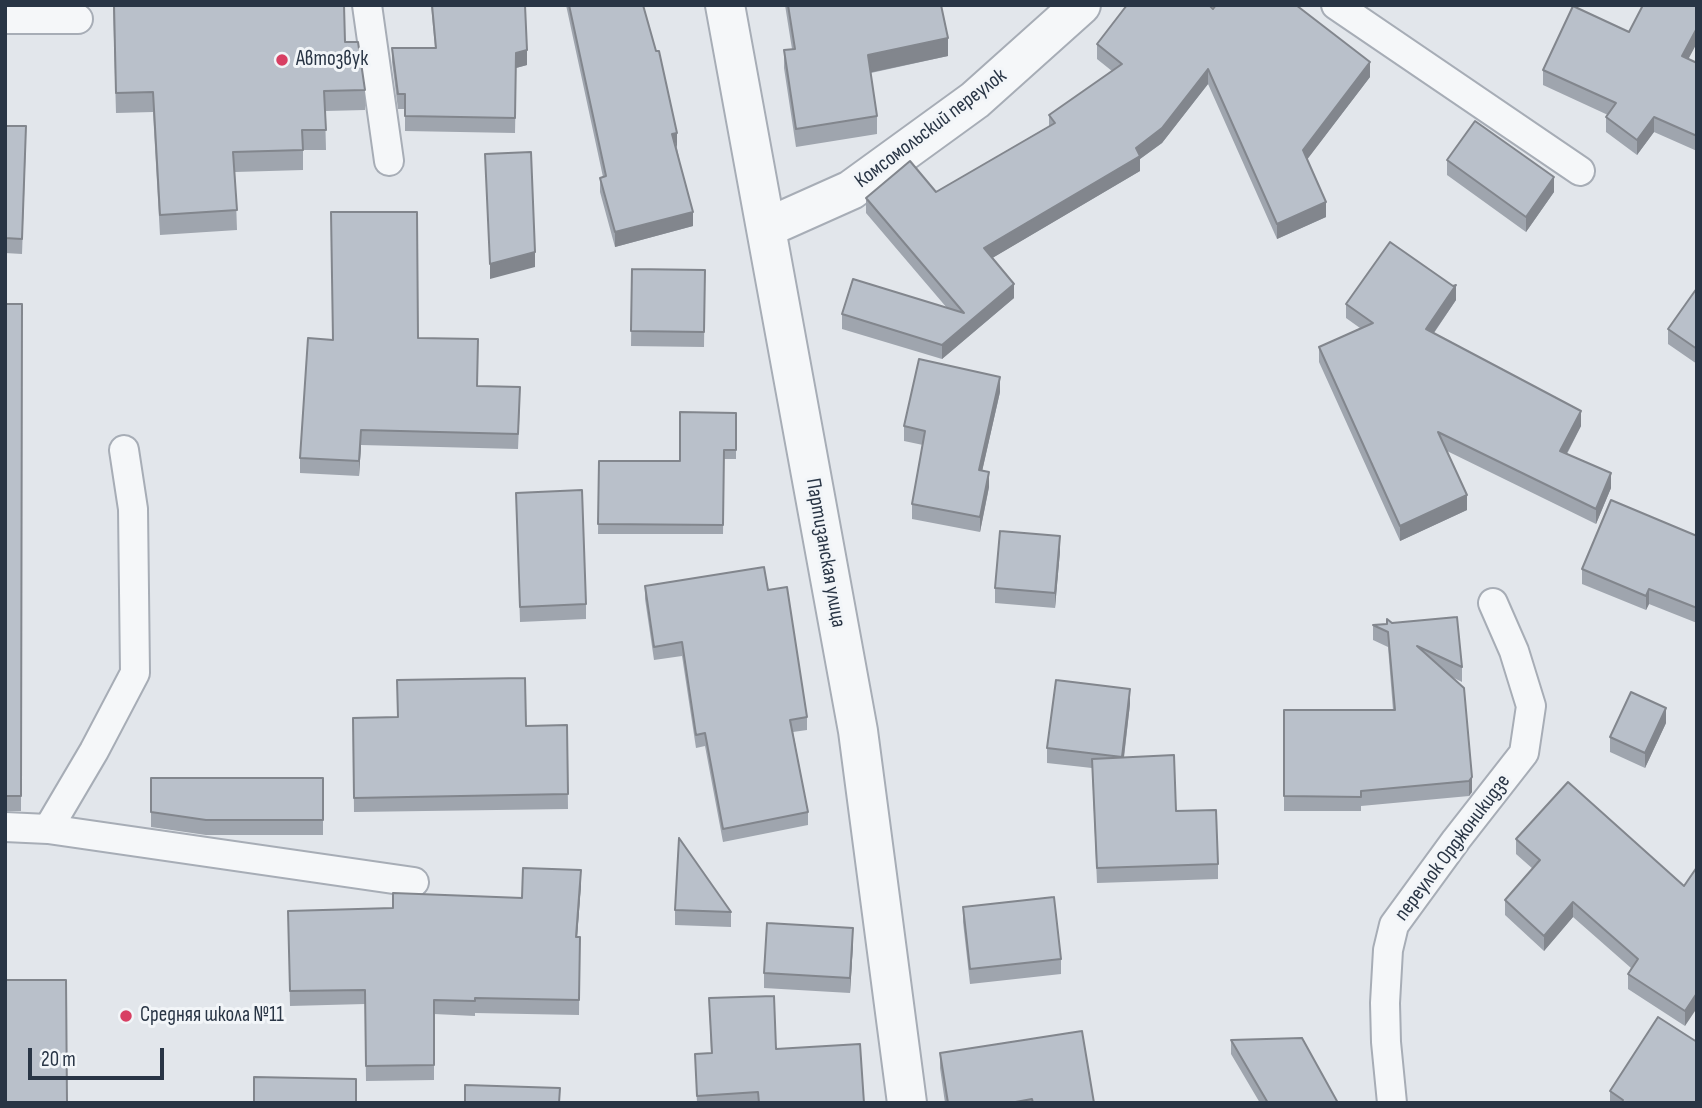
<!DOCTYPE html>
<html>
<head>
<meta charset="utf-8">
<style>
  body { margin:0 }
  #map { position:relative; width:1702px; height:1108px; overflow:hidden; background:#e2e6eb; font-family:"Sofia Sans Condensed",sans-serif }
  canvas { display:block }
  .frame { position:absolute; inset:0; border:7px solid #293545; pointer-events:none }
  .scale { position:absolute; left:28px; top:1048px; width:136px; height:32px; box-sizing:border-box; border:4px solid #293545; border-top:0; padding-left:9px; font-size:21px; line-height:24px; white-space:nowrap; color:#293545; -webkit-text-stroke:5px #f2f5f8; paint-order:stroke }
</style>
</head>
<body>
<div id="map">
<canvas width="1702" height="1108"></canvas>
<div class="frame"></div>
<div class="scale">20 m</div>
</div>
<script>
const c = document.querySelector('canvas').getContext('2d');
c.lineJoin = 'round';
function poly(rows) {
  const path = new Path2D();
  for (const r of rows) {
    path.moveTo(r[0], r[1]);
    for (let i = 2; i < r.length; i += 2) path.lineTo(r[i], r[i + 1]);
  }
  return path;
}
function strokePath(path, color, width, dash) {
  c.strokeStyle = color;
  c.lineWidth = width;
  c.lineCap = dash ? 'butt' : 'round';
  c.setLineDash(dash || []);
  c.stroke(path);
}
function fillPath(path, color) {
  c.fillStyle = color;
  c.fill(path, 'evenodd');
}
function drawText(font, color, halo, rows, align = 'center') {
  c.font = font + ' "Sofia Sans Condensed",sans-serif';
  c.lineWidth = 6;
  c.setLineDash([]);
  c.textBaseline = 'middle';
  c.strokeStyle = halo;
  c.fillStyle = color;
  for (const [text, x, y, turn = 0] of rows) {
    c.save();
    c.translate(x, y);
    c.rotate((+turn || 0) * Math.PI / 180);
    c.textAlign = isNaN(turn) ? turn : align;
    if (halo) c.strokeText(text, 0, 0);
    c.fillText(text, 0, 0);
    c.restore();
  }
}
const lane = poly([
  [367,5,389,161],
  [1336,5,1580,171],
  [5,19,78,19],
  [5,827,48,829,414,882],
  [48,829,94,751,135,673,133,509,124,450],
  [1392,1103,1386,1042,1385,1003,1388,950,1394,925,1456,840,1524,753,1531,706,1514,651,1493,603]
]);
const street = poly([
  [725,5,858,731,907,1103],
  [766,228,851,190,975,100,1081,5]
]);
strokePath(lane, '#a7adb6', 32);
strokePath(street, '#a7adb6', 42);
strokePath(lane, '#f5f7f9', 28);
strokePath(street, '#f5f7f9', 38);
fillPath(poly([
  [113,5,344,5,345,42,365,90,365,110,325,111,326,150,303,150,303,170,235,172,237,230,160,235,153,112,116,113],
  [431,5,525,5,527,65,516,68,515,133,405,131,405,109,398,109,392,62,392,48,435,48],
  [566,5,643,5,677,148,693,226,615,247,600,192,600,178,603,177],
  [785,5,941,5,948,56,871,73,877,116,877,134,796,147,784,68,784,50,792,49],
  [1213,9,1370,77,1307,159,1326,217,1277,239,1208,84,1162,143,1140,159,1140,171,992,258,1014,298,942,359,842,329,842,314,947,308,866,213,866,198,936,192,1049,126,1049,115,1112,71,1097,59,1097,44],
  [1688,59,1697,63,1697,151,1654,132,1637,155,1606,132,1606,117,1608,115,1543,85,1543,70],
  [5,126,26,141,22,254,5,253],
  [1447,160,1554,192,1526,232,1447,175],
  [632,269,705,270,704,347,631,346],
  [1697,288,1697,364,1668,344,1668,329],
  [1456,300,1434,333,1581,426,1567,454,1611,488,1596,524,1447,451,1467,510,1400,541,1319,362,1319,347,1360,328,1346,318,1346,304],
  [5,304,22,304,21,811,5,811],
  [418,338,478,354,477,386,520,402,518,449,361,445,359,476,300,473,300,458,333,340],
  [1000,392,982,471,989,487,980,532,912,519,912,504,923,445,904,441,904,426],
  [736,413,736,459,724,459,723,534,598,534,599,461,680,461],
  [516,493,586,604,586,619,520,622],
  [1697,536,1697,623,1649,604,1646,610,1582,584,1582,569],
  [1060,551,1055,608,995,603,995,588],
  [645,586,768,590,807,717,807,730,793,732,808,812,808,825,723,842,705,746,696,748,682,656,654,660,645,599],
  [1392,623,1462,667,1462,682,1452,677,1472,792,1469,796,1361,806,1361,811,1284,811,1284,710,1393,710,1388,647,1373,640,1373,625],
  [1130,704,1124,758,1176,811,1218,864,1218,879,1097,883,1092,768,1047,763,1047,748],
  [353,718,526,726,567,725,568,809,354,812],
  [1666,723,1645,768,1610,752,1610,737],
  [151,778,323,778,323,835,206,835,151,827],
  [1516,839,1684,886,1697,867,1685,1026,1628,989,1628,974,1631,968,1573,917,1544,951,1505,915,1505,900,1533,869,1516,854],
  [581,885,577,937,580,937,579,1015,475,1013,475,1016,434,1014,434,1080,366,1081,365,1004,290,1006,288,911,393,908,522,898],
  [963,907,1061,959,1061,974,970,984,963,922],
  [675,910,731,912,731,927,675,925],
  [853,943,850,993,764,988,764,973],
  [709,998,776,1049,864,1103,697,1103,695,1054,711,1053],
  [1231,1040,1338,1103,1260,1103,1231,1054],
  [940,1053,1094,1103,945,1103,940,1068],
  [1610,1091,1697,1103,1610,1103]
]), '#9fa5ae');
fillPath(poly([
  [1697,28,1697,43,1682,71,1682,56],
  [948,38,948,56,868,73,868,55],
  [527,50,527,65,516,68,515,133,516,53],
  [1370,62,1370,77,1303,165,1303,150],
  [1208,69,1208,84,1162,143,1140,159,1140,171,984,263,984,248,1136,148],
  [1654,117,1654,132,1637,155,1637,140],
  [677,133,677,148,672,134],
  [1554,177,1554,192,1526,232,1526,217],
  [1326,202,1326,217,1277,239,1277,224],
  [693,212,693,226,615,247,615,232],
  [535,252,535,267,490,279,490,264],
  [1014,284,1014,298,942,359,942,345],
  [1456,285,1456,300,1426,344,1426,329],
  [1000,377,1000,392,979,485,979,470],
  [1581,411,1581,426,1560,466,1560,451],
  [361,430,361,445,359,476,359,461],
  [989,472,989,487,980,532,980,517],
  [1611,473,1611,488,1596,524,1596,509],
  [1467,495,1467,510,1400,541,1400,526],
  [1060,536,1060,551,1055,608,1055,593],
  [1649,589,1649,604,1646,610,1646,596],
  [1130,689,1130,704,1122,772,1122,757],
  [1666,708,1666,723,1645,768,1645,753],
  [1472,777,1472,792,1469,796,1469,781],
  [581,870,581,885,576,952,576,937],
  [1573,902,1573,917,1544,951,1544,936],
  [853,928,853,943,850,993,850,978],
  [1697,993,1697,1008,1685,1026,1685,1011]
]), '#82868d');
const building = poly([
  [114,5,344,5,345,42,358,42,365,90,324,91,326,130,302,130,303,150,233,152,237,210,160,215,153,92,116,93,114,5],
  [432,5,525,5,527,50,516,53,515,118,405,116,405,94,398,94,392,48,436,48,432,5],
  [569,5,643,5,656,51,659,51,677,133,672,134,693,212,615,232,600,178,606,176,569,5],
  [788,5,941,5,948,38,868,55,877,116,796,129,784,50,795,49,788,5],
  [1127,5,1209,5,1213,9,1216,5,1296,5,1370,62,1303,150,1326,202,1277,224,1208,69,1162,128,1136,148,1140,156,984,248,1014,284,942,345,842,314,853,279,964,313,866,198,910,161,936,192,1055,123,1049,115,1122,64,1097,44,1127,5],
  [1643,5,1697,5,1697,28,1682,56,1697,63,1697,136,1654,117,1637,140,1606,117,1616,103,1543,70,1573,6,1629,32,1643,5],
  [1475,121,1554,177,1526,217,1447,160,1475,121],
  [5,126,26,126,22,239,5,238,5,126],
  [531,152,535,252,490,264,485,154,531,152],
  [331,212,417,212,418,338,478,339,477,386,520,387,518,434,361,430,359,461,300,458,308,338,333,340,331,212],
  [1390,242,1453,286,1456,285,1426,329,1581,411,1560,451,1611,473,1596,509,1438,432,1467,495,1400,526,1319,347,1373,323,1346,304,1390,242],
  [632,269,705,270,704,332,631,331,632,269],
  [1697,288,1697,349,1668,329,1697,288],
  [5,304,22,304,21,796,5,796,5,304],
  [919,359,1000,377,979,470,989,472,980,517,912,504,925,431,904,426,919,359],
  [680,412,736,413,736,450,724,450,723,525,598,524,599,461,680,461,680,412],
  [582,490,586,604,520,607,516,493,582,490],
  [1611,500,1697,536,1697,608,1649,589,1646,596,1582,569,1611,500],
  [1000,531,1060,536,1055,593,995,588,1000,531],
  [764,567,768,590,787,587,807,717,790,720,808,812,723,829,705,733,696,735,682,642,654,647,645,586,764,567],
  [1457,617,1462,667,1417,646,1464,688,1472,777,1469,781,1361,791,1361,797,1284,796,1284,710,1395,710,1388,632,1373,625,1387,624,1387,619,1392,623,1457,617],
  [525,678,526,726,567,725,568,794,354,798,353,718,398,717,397,680,525,678],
  [1056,680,1130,689,1122,757,1047,748,1056,680],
  [1631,692,1666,708,1645,753,1610,737,1631,692],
  [1174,755,1176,811,1216,810,1218,864,1097,868,1092,759,1174,755],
  [151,778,323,778,323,820,206,820,151,812,151,778],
  [1568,782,1684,886,1697,867,1697,993,1685,1011,1628,974,1638,959,1573,902,1544,936,1505,900,1540,860,1516,839,1568,782],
  [679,838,731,912,675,910,679,838],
  [523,868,581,870,576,937,580,937,579,1000,475,998,475,1001,434,1000,434,1065,366,1066,365,990,290,991,288,911,393,908,393,893,522,898,523,868],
  [1054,897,1061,959,970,969,963,907,1054,897],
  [767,923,853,928,850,978,764,973,767,923],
  [5,980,66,980,67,1103,5,1103,5,980],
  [774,996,776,1049,860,1044,864,1103,759,1103,758,1092,697,1096,695,1054,712,1053,709,998,774,996],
  [1658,1017,1697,1042,1697,1101,1695,1103,1622,1103,1623,1100,1610,1091,1658,1017],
  [1082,1031,1094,1103,1033,1103,1032,1099,1010,1103,948,1103,940,1053,1082,1031],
  [1302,1038,1338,1103,1268,1103,1231,1040,1302,1038],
  [254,1077,356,1079,356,1103,254,1103,254,1077],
  [465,1085,560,1088,559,1103,465,1103,465,1085]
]);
fillPath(building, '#b9c0ca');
strokePath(building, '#82868d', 2);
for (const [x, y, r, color] of [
  [282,60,7,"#d83f63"],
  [126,1016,7,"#d83f63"]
]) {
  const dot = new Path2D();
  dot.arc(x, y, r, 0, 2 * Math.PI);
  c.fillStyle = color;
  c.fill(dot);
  strokePath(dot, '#f2f5f8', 2.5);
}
drawText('21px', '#293545', '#f2f5f8', [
  ["Автозвук",296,60],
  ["Средняя школа №11",140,1016]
], 'left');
drawText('21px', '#293545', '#f2f5f8', [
  ["Комсомольский переулок",931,129,-37],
  ["Партизанская улица",825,553,80],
  ["переулок Орджоникидзе",1453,848,-53]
]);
</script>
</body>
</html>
